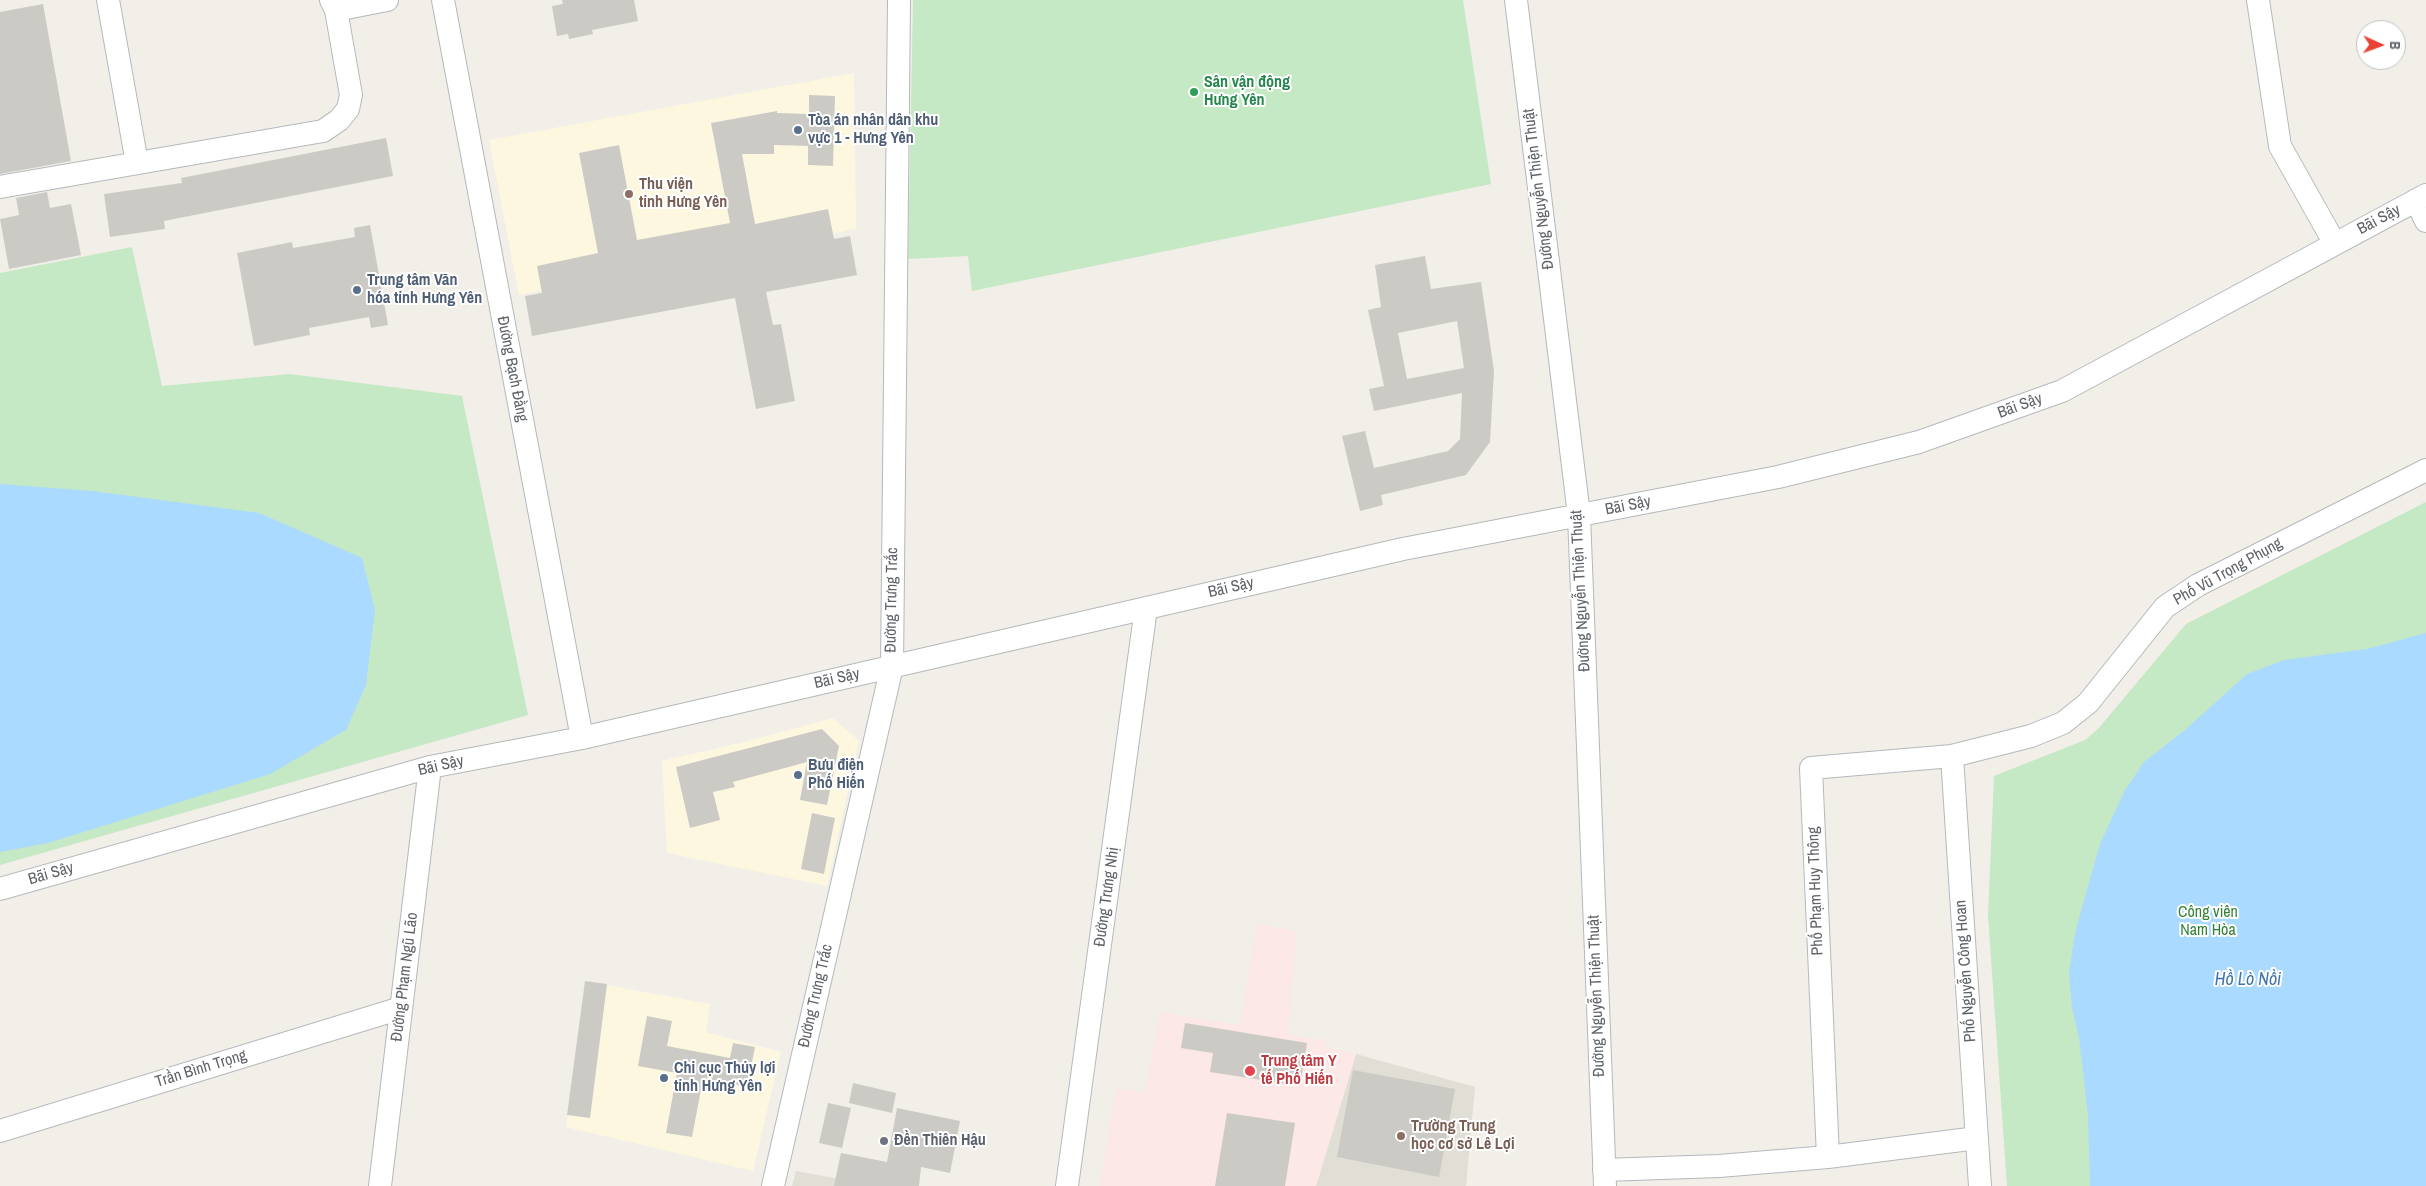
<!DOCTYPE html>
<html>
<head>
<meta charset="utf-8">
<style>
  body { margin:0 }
  #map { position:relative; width:2426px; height:1186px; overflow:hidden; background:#f1efe8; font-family:"Archivo Narrow",sans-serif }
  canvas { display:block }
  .north { position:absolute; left:2356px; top:20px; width:50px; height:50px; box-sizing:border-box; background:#fff; border:1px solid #bfc1c3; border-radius:50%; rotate:92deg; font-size:14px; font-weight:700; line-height:20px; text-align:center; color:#5f6368 }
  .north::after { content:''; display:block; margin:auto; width:18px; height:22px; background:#ea4335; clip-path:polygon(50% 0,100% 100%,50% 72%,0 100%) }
</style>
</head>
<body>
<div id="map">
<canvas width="2426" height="1186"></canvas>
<div class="north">B</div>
</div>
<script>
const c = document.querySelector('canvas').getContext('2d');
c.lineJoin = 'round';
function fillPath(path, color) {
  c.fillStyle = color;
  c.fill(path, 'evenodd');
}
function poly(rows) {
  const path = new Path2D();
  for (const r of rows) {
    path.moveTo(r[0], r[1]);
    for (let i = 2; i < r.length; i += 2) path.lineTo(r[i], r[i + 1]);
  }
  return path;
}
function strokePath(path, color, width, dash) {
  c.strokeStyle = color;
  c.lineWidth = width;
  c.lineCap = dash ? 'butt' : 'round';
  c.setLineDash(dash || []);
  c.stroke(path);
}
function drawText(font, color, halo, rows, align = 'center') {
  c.font = font + ' "Archivo Narrow",sans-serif';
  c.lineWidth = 4;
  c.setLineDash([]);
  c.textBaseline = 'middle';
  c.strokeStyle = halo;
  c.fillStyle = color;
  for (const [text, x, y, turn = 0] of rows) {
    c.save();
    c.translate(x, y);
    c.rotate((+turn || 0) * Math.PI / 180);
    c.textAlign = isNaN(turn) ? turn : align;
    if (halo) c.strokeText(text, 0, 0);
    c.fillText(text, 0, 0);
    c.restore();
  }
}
fillPath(poly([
  [854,73,856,229,519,295,489,140],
  [833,718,859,741,827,886,667,853,662,761,740,743],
  [585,981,710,1004,706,1032,781,1052,753,1171,566,1127]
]), '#fef7e0');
fillPath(poly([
  [1356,1054,1475,1087,1466,1186,1316,1186],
  [796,1171,877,1186,792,1186]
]), '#e1ded6');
fillPath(poly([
  [1257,924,1297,931,1288,1034,1327,1041,1326,1047,1356,1054,1316,1186,1100,1186,1116,1088,1145,1092,1160,1012,1240,1025]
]), '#fce8e6');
fillPath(poly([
  [913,0,1463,0,1491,184,972,291,968,256,908,259],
  [132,247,162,386,290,374,462,396,528,715,0,865,0,273],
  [2426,502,2426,1186,2007,1186,1988,916,1994,776,2085,740,2098,729,2186,624]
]), '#c5e8c5');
fillPath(poly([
  [0,484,92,491,259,513,362,558,375,610,366,685,346,730,270,774,48,843,0,852],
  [2426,633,2426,1186,2090,1186,2088,1116,2079,1037,2072,1008,2069,972,2075,933,2100,844,2125,790,2144,762,2185,730,2247,674,2284,660,2367,649]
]), '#aadaff');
fillPath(poly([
  [562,0,634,0,638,21,592,30,593,34,569,39,568,34,557,36,552,6,563,4],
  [43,4,71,161,0,174,0,12],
  [809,95,835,96,833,166,808,165,808,146,774,145,774,154,742,154,755,224,828,209,834,239,850,236,857,275,766,292,773,325,781,324,795,401,756,409,735,298,532,336,525,296,542,293,537,266,598,253,579,153,619,145,637,240,730,223,711,123,777,111,777,113,809,114],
  [386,138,393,176,164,221,165,229,110,237,104,194,182,183,181,178],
  [47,192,50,208,71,204,81,255,9,269,0,219,19,215,16,198],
  [370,225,388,325,371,328,369,317,309,328,310,335,254,346,237,253,292,242,293,248,355,237,354,228],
  [1425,256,1431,289,1481,282,1494,371,1490,442,1466,475,1381,495,1383,505,1360,511,1342,436,1365,431,1374,468,1448,451,1460,439,1462,393,1374,411,1369,389,1384,386,1368,310,1381,307,1375,265],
  [1457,321,1464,368,1407,379,1398,333],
  [822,729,839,746,827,805,800,800,807,762,733,782,735,787,713,792,720,820,690,828,676,767],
  [812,813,835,818,824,874,801,869],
  [585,981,607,984,590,1118,567,1115],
  [647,1016,672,1021,667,1046,730,1058,733,1043,755,1047,747,1087,703,1079,692,1137,666,1133,677,1073,638,1066],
  [1185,1023,1307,1043,1300,1086,1210,1072,1213,1053,1181,1048],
  [1353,1070,1455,1089,1439,1177,1337,1157],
  [853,1083,896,1093,892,1113,849,1103],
  [828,1103,851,1108,842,1148,819,1143],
  [897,1108,960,1121,950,1173,921,1167,919,1186,834,1186,841,1153,887,1162],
  [1227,1113,1295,1123,1285,1186,1215,1186]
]), '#cccac5');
const minor = poly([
  [108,0,137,163],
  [443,0,582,738],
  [1516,0,1579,515,1605,1186],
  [2258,0,2280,146,2335,244],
  [336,10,387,0],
  [0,187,323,131,339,120,348,109,351,95,336,10,331,0],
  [2416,200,2426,221],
  [1952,756,1980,1186],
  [0,889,430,767,582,738,1403,549,1778,477,1919,442,2062,391,2426,195],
  [0,1131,401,1008],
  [1828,1157,1811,768,1952,756,2031,736,2063,723,2088,703,2165,607,2198,585,2426,470],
  [1604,1170,1719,1166,1828,1157,1977,1138],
  [380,1186,430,767],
  [773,1186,892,666,899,0],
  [1067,1186,1146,608]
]);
strokePath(minor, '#b5b8bc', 24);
strokePath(minor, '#fff', 22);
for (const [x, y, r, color] of [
  [1194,92,5,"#2e9e5b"],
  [798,130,5,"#5c6f8a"],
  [629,194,5,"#8d6e63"],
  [357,290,5,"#5c6f8a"],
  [798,775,5,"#5c6f8a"],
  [1250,1071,6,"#e0444e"],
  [664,1078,5,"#5c6f8a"],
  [1401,1136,5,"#8d6e63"],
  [884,1141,5,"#6b7280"]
]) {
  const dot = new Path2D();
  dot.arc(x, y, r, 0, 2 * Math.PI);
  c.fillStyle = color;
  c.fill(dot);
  strokePath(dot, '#fff', 2);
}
drawText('bold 16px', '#27864d', '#fff', [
  ["Sân vận động",1204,83],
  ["Hưng Yên",1204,101]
], 'left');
drawText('bold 16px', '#4e5e75', '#fff', [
  ["Tòa án nhân dân khu",808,121],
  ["vực 1 - Hưng Yên",808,139],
  ["Trung tâm Văn",367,281],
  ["hóa tỉnh Hưng Yên",367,299],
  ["Bưu điện",808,766],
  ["Phố Hiến",808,784],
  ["Chi cục Thủy lợi",674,1069],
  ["tỉnh Hưng Yên",674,1087]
], 'left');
drawText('bold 16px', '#785e54', '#fff', [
  ["Thu viện",639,185],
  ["tỉnh Hưng Yên",639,203],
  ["Trường Trung",1411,1127],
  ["học cơ sở Lê Lợi",1411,1145]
], 'left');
drawText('16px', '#5f6368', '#fff', [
  ["Đường Nguyễn Thiện Thuật",1539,189,-97],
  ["Bãi Sậy",2379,220,-28],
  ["Đường Bạch Đằng",512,369,79],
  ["Bãi Sậy",2020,406,-20],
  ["Bãi Sậy",1628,506,-11],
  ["Phố Vũ Trọng Phụng",2228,572,-29],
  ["Bãi Sậy",1231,588,-13],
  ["Đường Nguyễn Thiện Thuật",1581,591,-93],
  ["Đường Trưng Trắc",892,600,-89],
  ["Bãi Sậy",837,679,-13],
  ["Bãi Sậy",441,766,-13],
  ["Bãi Sậy",51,874,-16],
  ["Phố Phạm Huy Thông",1816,891,-92],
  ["Đường Trưng Nhị",1107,897,-82],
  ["Phố Nguyễn Công Hoan",1966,971,-94],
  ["Đường Phạm Ngũ Lão",405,977,-83],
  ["Đường Trưng Trắc",816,996,-77],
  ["Đường Nguyễn Thiện Thuật",1597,996,-92],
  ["Trần Bình Trọng",201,1069,-17]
]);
drawText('16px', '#348238', '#fff', [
  ["Công viên",2208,913],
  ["Nam Hòa",2208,931]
]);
drawText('bold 16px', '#be3a42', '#fff', [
  ["Trung tâm Y",1261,1062],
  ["tế Phố Hiến",1261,1080]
], 'left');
drawText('bold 16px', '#5b616d', '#fff', [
  ["Đền Thiên Hậu",894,1141]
], 'left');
drawText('italic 18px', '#4174aa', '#fff', [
  ["Hồ Lò Nồi",2248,980]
]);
</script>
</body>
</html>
